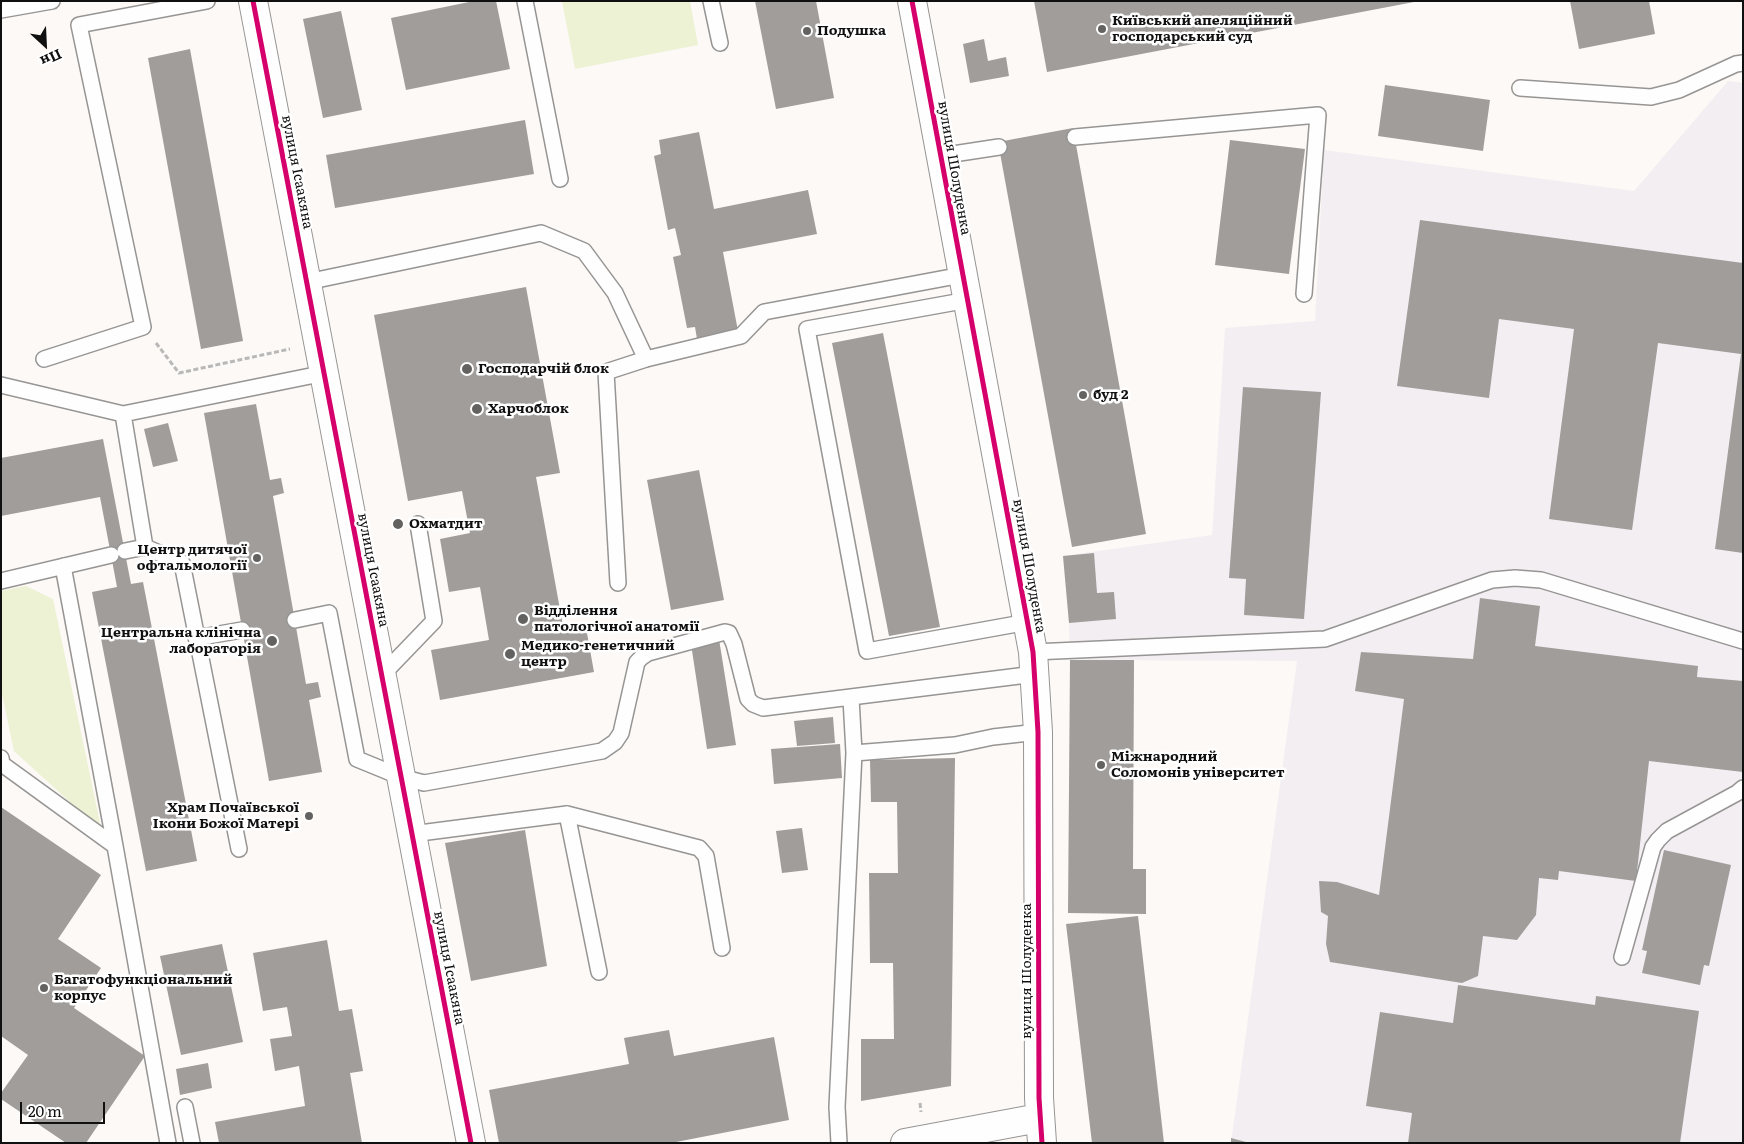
<!DOCTYPE html>
<html>
<head>
<meta charset="utf-8">
<style>
  body { margin:0 }
  #map { position:relative; width:1744px; height:1144px; overflow:hidden; background:#fcf9f6; font-family:Literata,serif }
  canvas { display:block }
  .frame { position:absolute; inset:0; border:2px solid #101010; pointer-events:none }
  .north { position:absolute; left:20px; top:20px; width:50px; height:50px; -webkit-text-stroke:4px #fff; paint-order:stroke; rotate:155deg; font-size:14px; font-weight:700; line-height:20px; text-align:center; color:#101010 }
  .north::after { content:''; display:block; margin:auto; width:18px; height:22px; background:#101010; clip-path:polygon(50% 0,100% 100%,50% 72%,0 100%) }
  .scale { position:absolute; left:20px; top:1102px; width:85px; height:22px; box-sizing:border-box; border:2px solid #101010; border-top:0; padding-left:6px; font-size:15px; line-height:18px; white-space:nowrap; color:#101010; -webkit-text-stroke:4px #fff; paint-order:stroke }
</style>
</head>
<body>
<div id="map">
<canvas width="1744" height="1144"></canvas>
<div class="frame"></div>
<div class="north">Пн</div>
<div class="scale">20 m</div>
</div>
<script>
const c = document.querySelector('canvas').getContext('2d');
c.lineJoin = 'round';
function fillPath(path, color) {
  c.fillStyle = color;
  c.fill(path, 'evenodd');
}
function poly(rows) {
  const path = new Path2D();
  for (const r of rows) {
    path.moveTo(r[0], r[1]);
    for (let i = 2; i < r.length; i += 2) path.lineTo(r[i], r[i + 1]);
  }
  return path;
}
function strokePath(path, color, width, dash) {
  c.strokeStyle = color;
  c.lineWidth = width;
  c.lineCap = dash ? 'butt' : 'round';
  c.setLineDash(dash || []);
  c.stroke(path);
}
function drawText(font, color, halo, rows, align = 'center') {
  c.font = font + ' Literata,serif';
  c.lineWidth = 5;
  c.setLineDash([]);
  c.textBaseline = 'middle';
  c.strokeStyle = halo;
  c.fillStyle = color;
  for (const [text, x, y, turn = 0] of rows) {
    c.save();
    c.translate(x, y);
    c.rotate((+turn || 0) * Math.PI / 180);
    c.textAlign = isNaN(turn) ? turn : align;
    if (halo) c.strokeText(text, 0, 0);
    c.fillText(text, 0, 0);
    c.restore();
  }
}
fillPath(poly([
  [1728,81,1743,83,1743,1143,1231,1143,1297,661,1070,660,1069,623,1063,556,1212,535,1225,328,1315,321,1324,150,1634,191]
]), '#f3eef2');
fillPath(poly([
  [562,1,690,1,698,45,575,69],
  [26,586,53,599,100,823,94,824,14,751,1,689,1,591]
]), '#edf2d4');
fillPath(poly([
  [474,1,496,1,510,69,406,90,391,18],
  [755,1,816,1,834,98,776,109],
  [1034,1,1414,1,1414,2,1047,72],
  [1570,1,1649,1,1655,34,1579,49],
  [341,11,362,110,323,118,303,19],
  [984,39,988,61,1006,57,1009,76,970,83,963,44],
  [190,49,243,341,201,349,148,58],
  [1385,85,1490,100,1483,151,1378,136],
  [525,120,534,174,335,208,326,155],
  [1073,128,1146,534,1072,547,998,142],
  [699,132,714,209,808,190,817,234,723,252,738,331,697,339,695,327,687,328,673,257,681,255,675,228,668,230,654,156,661,154,659,140],
  [1230,140,1305,149,1289,274,1215,265],
  [1420,220,1743,263,1743,553,1715,549,1741,354,1658,343,1632,530,1549,519,1574,329,1499,319,1489,398,1397,386],
  [526,287,560,473,536,477,563,626,585,622,594,672,440,700,431,650,489,640,480,587,449,592,440,539,470,533,462,491,408,501,374,315],
  [883,333,940,627,889,636,832,343],
  [1243,387,1321,392,1304,619,1244,615,1246,579,1229,578],
  [256,404,270,480,281,478,284,493,273,496,306,684,318,682,321,697,309,700,322,772,269,781,204,413],
  [168,423,178,461,153,467,144,429],
  [103,439,131,584,143,582,197,861,146,871,92,592,117,587,100,497,1,516,1,458],
  [699,470,724,600,671,610,647,480],
  [1094,553,1097,593,1114,592,1116,619,1069,623,1063,556],
  [1480,598,1540,606,1535,646,1698,666,1697,677,1743,681,1743,772,1649,761,1636,881,1559,871,1558,880,1539,878,1536,915,1517,940,1483,936,1478,976,1462,983,1330,962,1326,944,1328,916,1321,912,1319,881,1337,882,1379,895,1404,699,1355,691,1361,652,1473,659],
  [719,639,736,745,707,749,691,644],
  [1070,660,1134,660,1133,869,1146,869,1146,914,1068,913],
  [833,717,835,743,797,746,794,721],
  [840,744,842,778,774,784,771,749],
  [955,758,951,1086,861,1101,861,1039,894,1039,893,963,870,963,869,873,898,873,897,802,871,802,870,760],
  [1,807,101,875,58,939,101,968,74,1008,145,1056,86,1143,66,1143,1,1099,1,1093,28,1055,1,1036],
  [802,828,808,870,782,873,776,831],
  [525,830,547,966,471,981,445,843],
  [1664,850,1731,865,1709,966,1704,965,1700,985,1642,973,1647,951,1642,950],
  [1138,916,1164,1143,1092,1143,1066,924],
  [327,940,339,1011,352,1009,363,1071,350,1073,362,1143,219,1143,215,1122,305,1106,299,1066,275,1071,270,1039,292,1036,287,1007,263,1011,253,953],
  [222,944,243,1042,181,1055,160,956],
  [1458,985,1595,1005,1596,996,1699,1011,1680,1143,1408,1143,1412,1113,1366,1106,1380,1012,1453,1023],
  [669,1030,674,1056,774,1037,789,1120,671,1143,499,1143,489,1090,629,1064,624,1038],
  [208,1063,212,1088,180,1095,176,1069],
  [1231,1138,1246,1142,1246,1143,1231,1143]
]), '#a09d9b');
const lane = poly([
  [525,1,560,179],
  [711,1,720,43],
  [1,10,52,1],
  [1520,88,1651,97,1679,90,1736,64,1743,63],
  [1075,137,1318,115,1304,294],
  [940,156,999,147],
  [307,282,541,233,584,251,615,293,646,359],
  [968,300,807,329,867,651,1028,622],
  [44,359,143,327,79,25,207,1],
  [1,385,123,414],
  [145,547,182,563,239,849],
  [125,551,145,547,123,414,325,373],
  [63,566,115,846],
  [1,581,111,555],
  [618,583,606,372,646,359,741,336,764,312,962,275],
  [295,620,329,613,357,759,401,777,424,783,602,751,615,742,621,733,637,662,642,657,648,653,725,632,729,633,734,644,748,699,753,704,763,708,1035,674],
  [196,638,242,630],
  [1033,652,1325,639,1492,580,1515,578,1541,580,1743,641],
  [382,675,434,621,418,524],
  [854,753,955,745,993,737,1038,732],
  [1,758,2,764,115,846,168,1143],
  [567,814,599,972],
  [412,834,567,814,699,848,706,856,722,948],
  [1622,957,1653,847,1658,840,1667,831,1737,793,1743,788],
  [185,1107,192,1143],
  [839,1143,837,1107,854,753,851,698]
]);
const street = poly([
  [253,1,471,1143],
  [912,1,1033,652,1038,732,1039,1098,1042,1143],
  [905,1143,1039,1118]
]);
strokePath(lane, '#969594', 18);
strokePath(street, '#969594', 30);
strokePath(poly([
  [156,343,179,373,290,349],
  [920,1103,921,1112]
]), '#b9b8b8', 3, [5, 2.5]);
strokePath(lane, '#fffefe', 15);
strokePath(street, '#fffefe', 28);
strokePath(poly([
  [253,1,471,1143],
  [912,1,1033,652,1038,732,1039,1098,1042,1143]
]), '#d6006c', 5);
for (const [x, y, r, color] of [
  [1102,29,5,"#636260"],
  [807,31,5,"#636260"],
  [467,369,6,"#636260"],
  [1083,395,5,"#636260"],
  [477,409,6,"#636260"],
  [398,524,6,"#636260"],
  [257,558,5,"#636260"],
  [523,619,6,"#636260"],
  [272,641,6,"#636260"],
  [510,654,6,"#636260"],
  [1101,765,5,"#636260"],
  [309,816,5,"#636260"],
  [44,988,5,"#636260"]
]) {
  const dot = new Path2D();
  dot.arc(x, y, r, 0, 2 * Math.PI);
  c.fillStyle = color;
  c.fill(dot);
  strokePath(dot, '#fff', 2);
}
drawText('bold 14px', '#101010', '#fff', [
  ["Київський апеляційний",1112,21],
  ["господарський суд",1112,37],
  ["Подушка",817,31],
  ["Господарчій блок",478,369],
  ["буд 2",1093,395],
  ["Харчоблок",488,409],
  ["Охматдит",409,524],
  ["Центр дитячої",247,550,"right"],
  ["офтальмології",247,566,"right"],
  ["Відділення",534,611],
  ["патологічної анатомії",534,627],
  ["Центральна клінічна",261,633,"right"],
  ["лабораторія",261,649,"right"],
  ["Медико-генетичний",521,646],
  ["центр",521,662],
  ["Міжнародний",1111,757],
  ["Соломонів університет",1111,773],
  ["Храм Почаївської",299,808,"right"],
  ["Ікони Божої Матері",299,824,"right"],
  ["Багатофункціональний",54,980],
  ["корпус",54,996]
], 'left');
drawText('14px', '#101010', '#fff', [
  ["вулиця Шолуденка",954,168,80],
  ["вулиця Ісаакяна",297,172,79],
  ["вулиця Шолуденка",1029,566,80],
  ["вулиця Ісаакяна",373,570,79],
  ["вулиця Ісаакяна",449,968,79],
  ["вулиця Шолуденка",1027,971,-90]
]);
</script>
</body>
</html>
